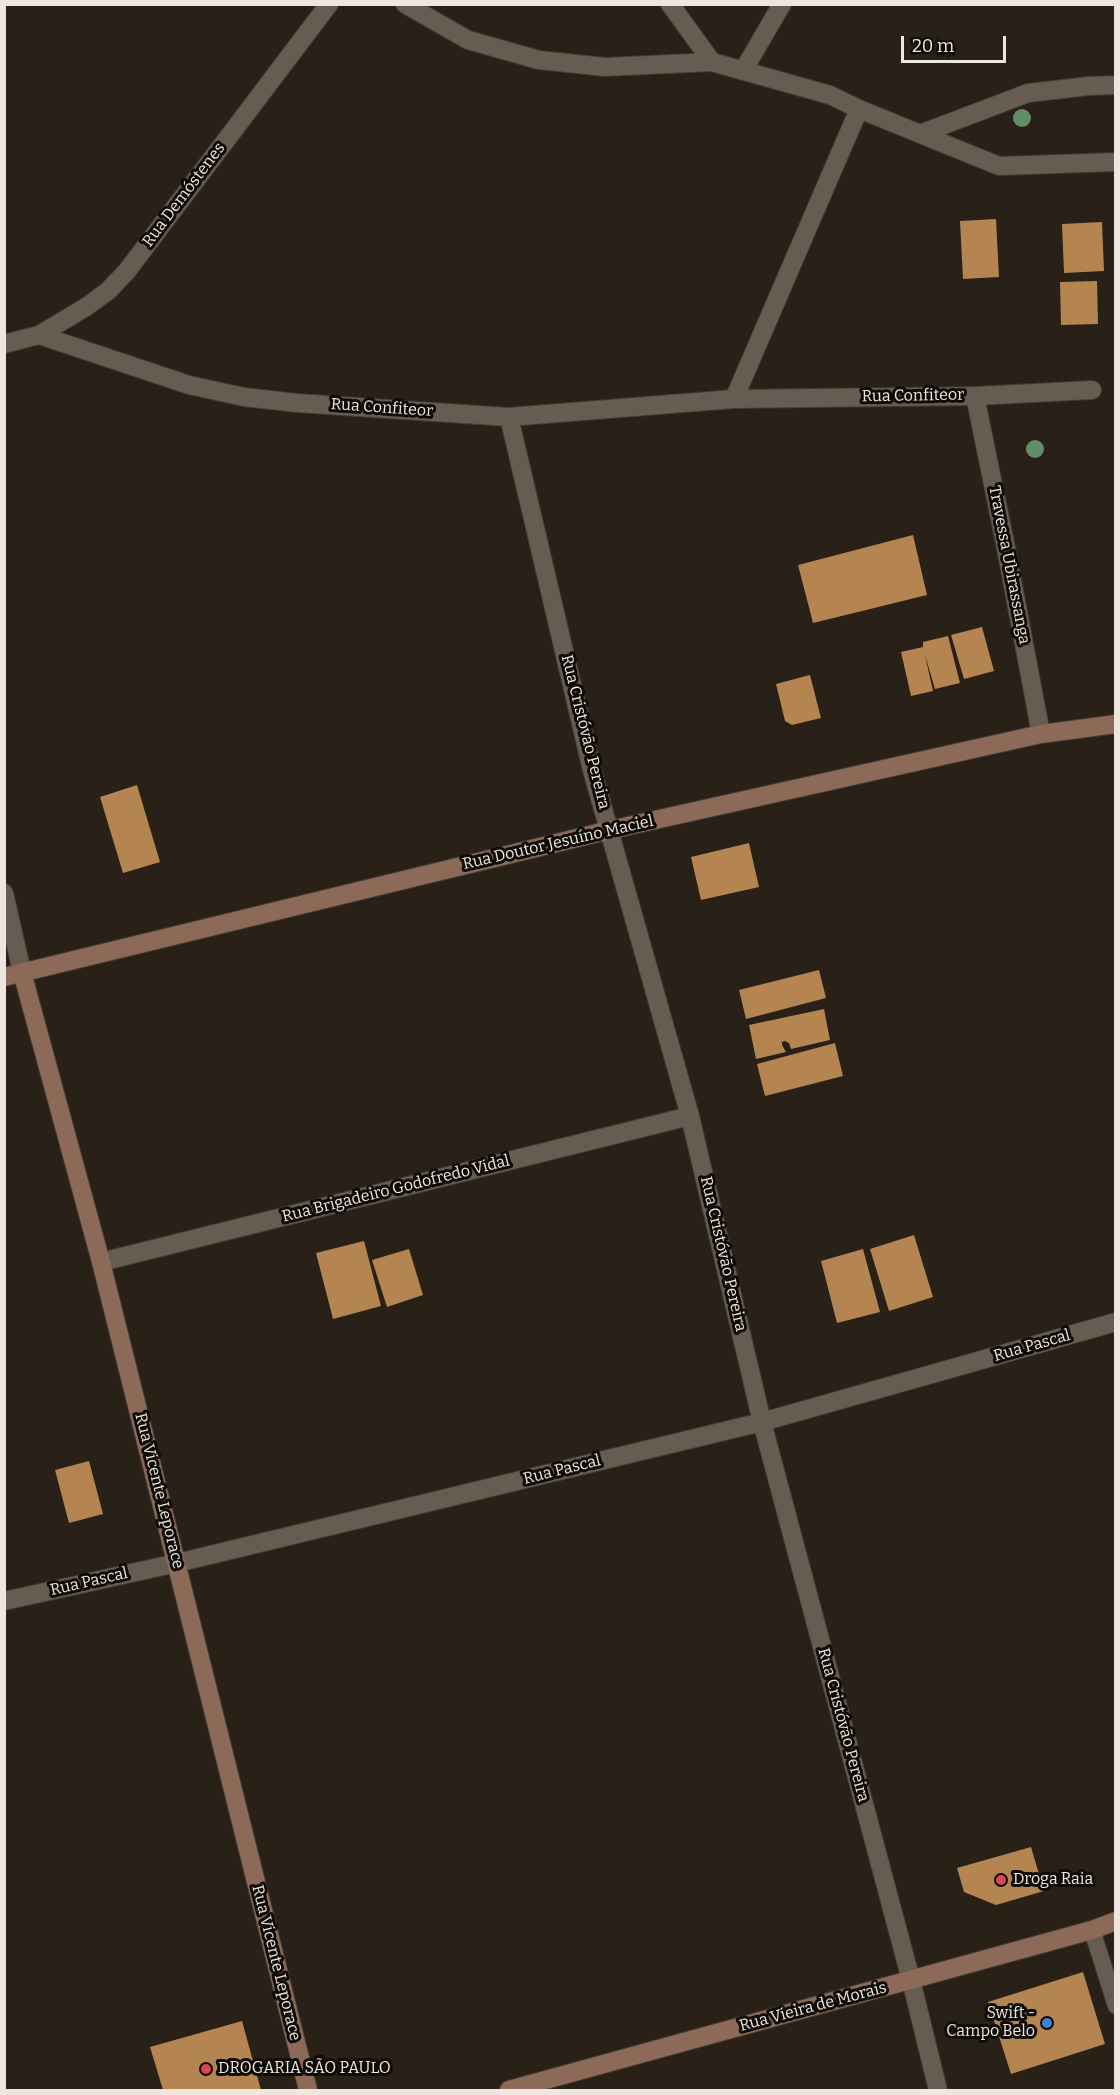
<!DOCTYPE html>
<html>
<head>
<meta charset="utf-8">
<style>
  body { margin:0 }
  #map { position:relative; width:1120px; height:2095px; overflow:hidden; background:#292017; font-family:Bitter,serif }
  canvas { display:block }
  .frame { position:absolute; inset:0; border:6px solid #ede7e0; pointer-events:none }
  .scale { position:absolute; left:901px; top:36px; width:105px; height:27px; box-sizing:border-box; border:3px solid #ede7e0; border-top:0; padding-left:8px; font-size:18px; line-height:21px; white-space:nowrap; color:#ede7e0; -webkit-text-stroke:4px #0f0b07; paint-order:stroke }
</style>
</head>
<body>
<div id="map">
<canvas width="1120" height="2095"></canvas>
<div class="frame"></div>
<div class="scale">20 m</div>
</div>
<script>
const c = document.querySelector('canvas').getContext('2d');
c.lineJoin = 'round';
function fillPath(path, color) {
  c.fillStyle = color;
  c.fill(path, 'evenodd');
}
function poly(rows) {
  const path = new Path2D();
  for (const r of rows) {
    path.moveTo(r[0], r[1]);
    for (let i = 2; i < r.length; i += 2) path.lineTo(r[i], r[i + 1]);
  }
  return path;
}
function strokePath(path, color, width, dash) {
  c.strokeStyle = color;
  c.lineWidth = width;
  c.lineCap = dash ? 'butt' : 'round';
  c.setLineDash(dash || []);
  c.stroke(path);
}
function drawText(font, color, halo, rows, align = 'center') {
  c.font = font + ' Bitter,serif';
  c.lineWidth = 6;
  c.setLineDash([]);
  c.textBaseline = 'middle';
  c.strokeStyle = halo;
  c.fillStyle = color;
  for (const [text, x, y, turn = 0] of rows) {
    c.save();
    c.translate(x, y);
    c.rotate((+turn || 0) * Math.PI / 180);
    c.textAlign = isNaN(turn) ? turn : align;
    if (halo) c.strokeText(text, 0, 0);
    c.fillText(text, 0, 0);
    c.restore();
  }
}
fillPath(poly([
  [996,219,999,277,963,279,960,221],
  [1102,222,1104,271,1064,273,1062,224],
  [1097,281,1098,324,1061,325,1060,282],
  [913,535,927,595,813,623,798,565],
  [982,627,994,671,964,679,951,635],
  [948,636,960,683,935,689,925,655,933,691,911,696,901,652,923,647,923,642],
  [810,675,821,718,792,725,785,721,776,684],
  [137,785,160,862,123,873,100,797],
  [749,843,759,887,701,900,691,857],
  [819,970,826,998,746,1019,739,990],
  [824,1009,830,1040,791,1049,789,1043,785,1041,782,1042,782,1045,786,1052,756,1059,749,1025],
  [835,1043,843,1076,765,1096,757,1064],
  [914,1235,933,1297,889,1311,870,1249],
  [364,1241,381,1306,333,1319,316,1253],
  [409,1249,423,1295,387,1307,372,1260],
  [863,1249,880,1312,837,1323,821,1261],
  [89,1461,103,1514,69,1523,55,1470],
  [1031,1847,1044,1891,996,1905,964,1892,957,1868],
  [1083,1972,1105,2044,1011,2074,988,2002],
  [242,2021,261,2090,163,2090,150,2047]
]), '#b48550');
const lane = poly([
  [1092,1930,1116,2006]
]);
const street = poly([
  [405,4,468,40,539,60,605,67,712,62,830,95,859,109,999,166,1116,162],
  [670,4,712,62],
  [743,71,782,4],
  [920,134,1028,93,1089,86,1116,85],
  [39,335,189,385,244,397,297,403,509,417,734,399,975,396,1092,390],
  [4,344,39,335,86,307,108,291,127,271,329,4],
  [975,396,1005,543,1041,734],
  [734,399,859,109],
  [509,417,592,770,690,1116,762,1422,911,1980,938,2090],
  [4,893,22,972],
  [101,1262,690,1116],
  [4,1601,177,1563,762,1422,1116,1322]
]);
const secondary = poly([
  [22,972,101,1262,308,2090],
  [4,977,610,830,1041,734,1116,724],
  [509,2090,1092,1930,1116,1921]
]);
strokePath(lane, '#423b34', 18);
strokePath(street, '#423b34', 20);
strokePath(secondary, '#423b34', 20);
strokePath(lane, '#675c51', 16);
strokePath(street, '#675c51', 18);
strokePath(secondary, '#8d6957', 18);
c.fillStyle = '#618d69';
for (const [x, y] of [
  [1022,118],
  [1035,449]
]) {
  c.beginPath();
  c.arc(x, y, 9, 0, 2 * Math.PI);
  c.fill();
}
for (const [x, y, r, color] of [
  [1001,1880,6,"#e0444e"],
  [1047,2023,6,"#3f7fe0"],
  [206,2069,6,"#e0444e"]
]) {
  const dot = new Path2D();
  dot.arc(x, y, r, 0, 2 * Math.PI);
  c.fillStyle = color;
  c.fill(dot);
  strokePath(dot, '#0f0b07', 2);
}
drawText('16px', '#ede7e0', '#0f0b07', [
  ["Rua Demóstenes",184,195,-53],
  ["Rua Confiteor",913,396,-1],
  ["Rua Confiteor",382,408,4],
  ["Travessa Ubirassanga",1009,565,79],
  ["Rua Cristóvão Pereira",585,732,76],
  ["Rua Doutor Jesuíno Maciel",558,843,-13],
  ["Rua Brigadeiro Godofredo Vidal",396,1189,-14],
  ["Rua Cristóvão Pereira",723,1254,77],
  ["Rua Pascal",1032,1346,-16],
  ["Rua Pascal",562,1470,-14],
  ["Rua Vicente Leporace",159,1491,76],
  ["Rua Pascal",89,1582,-13],
  ["Rua Cristóvão Pereira",843,1725,75],
  ["Rua Vicente Leporace",276,1963,76],
  ["Rua Vieira de Morais",813,2007,-15]
]);
drawText('16px', '#ede7e0', '#0f0b07', [
  ["Droga Raia",1013,1880],
  ["Swift -",1035,2014,"right"],
  ["Campo Belo",1035,2032,"right"],
  ["DROGARIA SÃO PAULO",218,2069]
], 'left');
</script>
</body>
</html>
